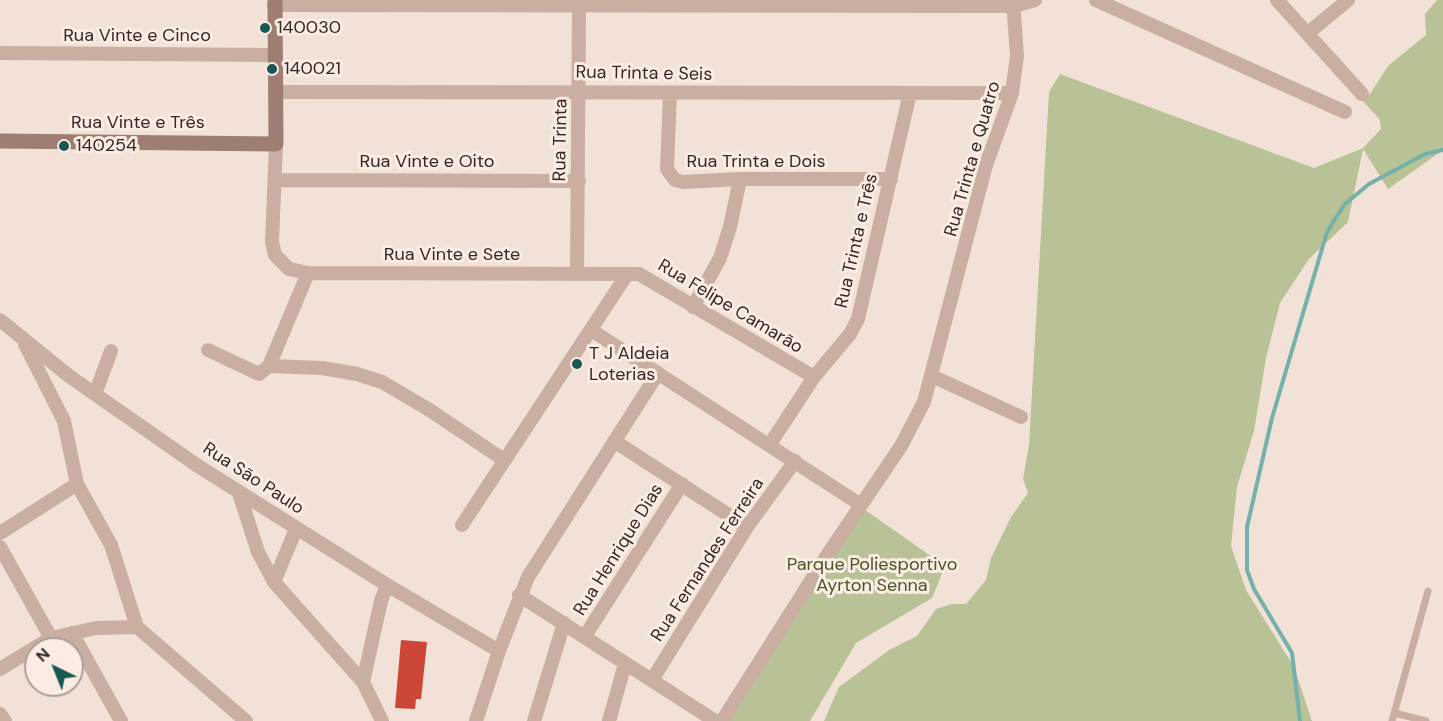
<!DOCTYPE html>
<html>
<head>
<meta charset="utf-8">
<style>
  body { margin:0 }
  #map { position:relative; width:1443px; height:721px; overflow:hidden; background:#f2e1d6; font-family:"DM Sans",sans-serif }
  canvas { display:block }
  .north { position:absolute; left:24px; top:637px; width:60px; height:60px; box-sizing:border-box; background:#faece3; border:2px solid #ab9e97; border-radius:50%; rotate:317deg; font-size:16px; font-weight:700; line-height:24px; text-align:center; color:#352825 }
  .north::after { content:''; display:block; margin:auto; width:21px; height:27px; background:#185853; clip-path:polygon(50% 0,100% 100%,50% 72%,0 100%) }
</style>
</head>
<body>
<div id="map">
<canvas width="1443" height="721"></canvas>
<div class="north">N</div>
</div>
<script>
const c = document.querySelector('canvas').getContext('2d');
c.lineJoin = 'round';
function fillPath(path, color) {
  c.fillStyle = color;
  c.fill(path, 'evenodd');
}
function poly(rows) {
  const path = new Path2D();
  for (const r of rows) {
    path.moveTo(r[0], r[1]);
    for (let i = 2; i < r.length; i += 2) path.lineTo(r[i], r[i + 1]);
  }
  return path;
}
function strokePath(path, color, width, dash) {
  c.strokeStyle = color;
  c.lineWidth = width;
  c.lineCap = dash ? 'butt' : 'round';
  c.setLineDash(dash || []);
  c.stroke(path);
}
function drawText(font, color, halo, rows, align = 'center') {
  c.font = font + ' "DM Sans",sans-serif';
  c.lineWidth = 6;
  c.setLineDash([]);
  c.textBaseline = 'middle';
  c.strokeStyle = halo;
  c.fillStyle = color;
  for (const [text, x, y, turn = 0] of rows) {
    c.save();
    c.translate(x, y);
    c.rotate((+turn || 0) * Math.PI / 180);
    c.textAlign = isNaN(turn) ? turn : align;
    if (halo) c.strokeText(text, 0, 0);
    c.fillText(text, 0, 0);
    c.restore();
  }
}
fillPath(poly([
  [1437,0,1443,0,1443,150,1388,189,1363,149,1348,222,1309,259,1280,303,1266,358,1254,431,1237,487,1231,546,1246,590,1294,667,1312,721,824,721,839,687,889,650,917,636,936,609,952,604,966,604,986,580,991,558,1011,517,1028,493,1023,479,1029,445,1049,92,1060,74,1314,168,1363,148,1381,129,1380,120,1363,101,1370,94,1388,66,1426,35,1425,14],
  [858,505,945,566,932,598,856,643,810,721,717,721]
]), '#b9c296');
strokePath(poly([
  [1300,721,1292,653,1254,589,1247,570,1247,527,1272,418,1327,232,1337,216,1345,204,1369,184,1425,154,1443,150]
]), '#74b1aa', 4);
fillPath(poly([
  [401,640,427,642,421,699,416,699,415,709,395,708]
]), '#cd4739');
strokePath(poly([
  [1394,713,1426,721],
  [1392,721,1428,591]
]), '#caaea2', 7);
strokePath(poly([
  [1096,0,1345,112],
  [1277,0,1362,94],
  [274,5,1015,6,1035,0],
  [1308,33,1348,0],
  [0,53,274,55],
  [275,92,1012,93],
  [670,93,667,169,675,180,683,182,740,179,891,179],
  [276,144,272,242,275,255,289,269,308,273,639,274,814,377],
  [275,180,579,181],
  [577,274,579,6],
  [693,307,720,258,730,227,740,179],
  [0,320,69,376,198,466,387,585,499,651],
  [591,330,861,505],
  [25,344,64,421,77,484,111,545,137,627],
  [208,350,259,374,269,366,322,368,357,374,382,382,428,409,504,460],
  [269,366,308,273],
  [932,376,1021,417],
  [95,394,111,351],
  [614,441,747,527],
  [770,444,814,377,850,334,858,319,910,93],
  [239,493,258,552,274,582,363,682,382,721],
  [462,525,626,276],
  [0,533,77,484],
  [0,547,51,638],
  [274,582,296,529],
  [519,595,715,721],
  [72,633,121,721],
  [585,636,682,484],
  [0,669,51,638,96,628,137,627,246,721],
  [652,680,747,527,795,461],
  [363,682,381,601,387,585],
  [0,714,5,721],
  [476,721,499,651,528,577,658,373],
  [534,721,564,623],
  [609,721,625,664],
  [722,721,826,557,901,446,924,402,986,165,1012,93,1017,56,1013,0]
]), '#caaea2', 14);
strokePath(poly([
  [0,141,276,144,275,0]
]), '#9e7d73', 15);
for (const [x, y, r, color] of [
  [265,28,6,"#185853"],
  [272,69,6,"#185853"],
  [64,146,6,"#185853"],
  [577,364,6,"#185853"]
]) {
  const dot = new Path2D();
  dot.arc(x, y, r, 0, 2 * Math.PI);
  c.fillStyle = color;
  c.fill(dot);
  strokePath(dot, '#faece3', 2);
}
drawText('18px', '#352825', '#faece3', [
  ["140030",277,28],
  ["140021",284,69],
  ["140254",76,146],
  ["T J Aldeia",589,354],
  ["Loterias",589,375]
], 'left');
drawText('18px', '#352825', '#faece3', [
  ["Rua Vinte e Cinco",137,36],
  ["Rua Trinta e Seis",644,74,1],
  ["Rua Vinte e Três",138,123],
  ["Rua Trinta",561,140,-89],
  ["Rua Trinta e Quatro",973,159,-74],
  ["Rua Vinte e Oito",427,162],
  ["Rua Trinta e Dois",756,162],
  ["Rua Trinta e Três",857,241,-77],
  ["Rua Vinte e Sete",452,255],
  ["Rua Felipe Camarão",730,307,31],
  ["Rua São Paulo",253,479,33],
  ["Rua Henrique Dias",619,550,-58],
  ["Rua Fernandes Ferreira",708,560,-57]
]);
drawText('18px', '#4a5427', '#faece3', [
  ["Parque Poliesportivo",872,565],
  ["Ayrton Senna",872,586]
]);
</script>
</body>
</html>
